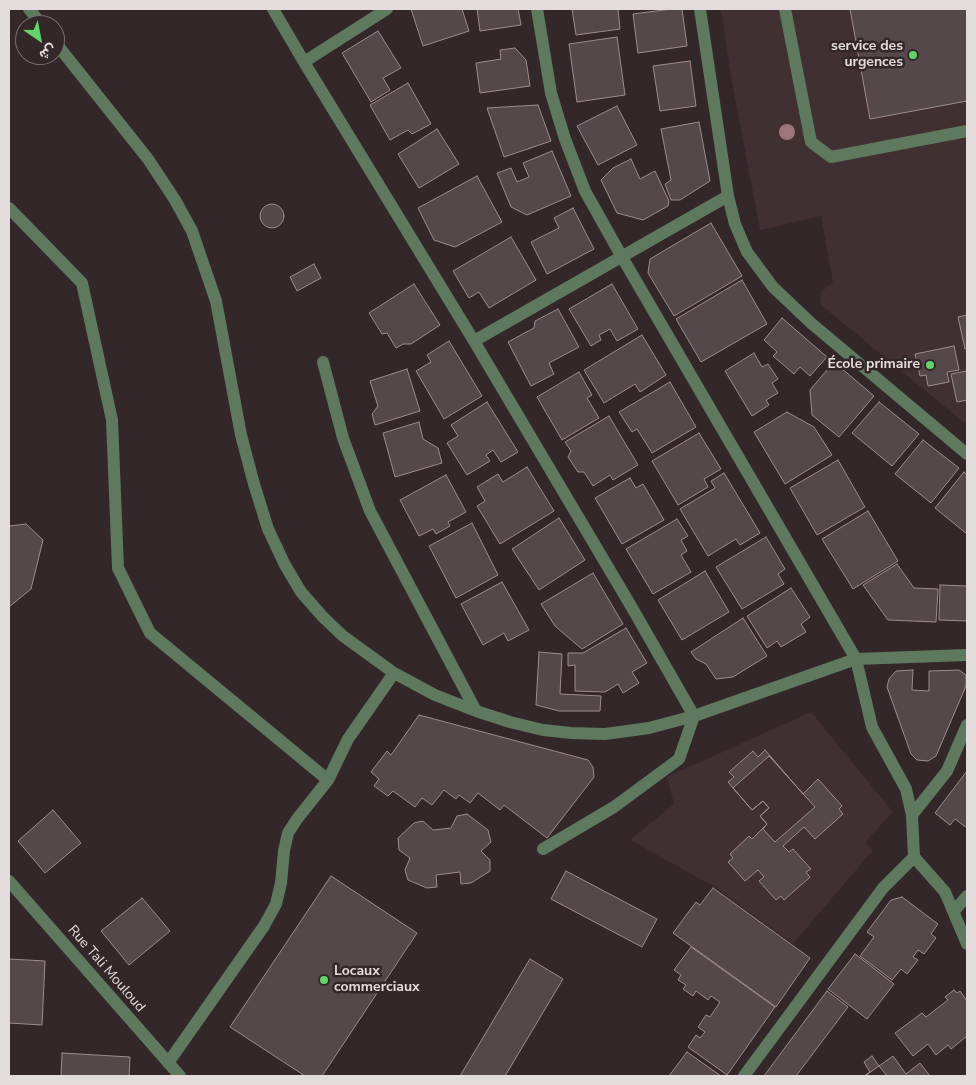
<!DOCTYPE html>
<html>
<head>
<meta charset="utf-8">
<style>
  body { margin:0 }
  #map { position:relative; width:976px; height:1085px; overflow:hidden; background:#33272a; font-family:"Nunito Sans",Vazirmatn,sans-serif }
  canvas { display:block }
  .frame { position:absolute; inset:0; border:10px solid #e3dbdc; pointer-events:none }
  .north { position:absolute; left:15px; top:15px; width:50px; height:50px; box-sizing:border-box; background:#33272a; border:1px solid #796f71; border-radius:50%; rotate:147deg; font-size:14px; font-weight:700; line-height:20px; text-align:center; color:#e3dbdc }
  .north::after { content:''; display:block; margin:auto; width:18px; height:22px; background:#62d469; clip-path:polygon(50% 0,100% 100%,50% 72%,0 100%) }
</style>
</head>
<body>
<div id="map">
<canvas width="976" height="1085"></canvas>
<div class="frame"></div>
<div class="north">ش</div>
</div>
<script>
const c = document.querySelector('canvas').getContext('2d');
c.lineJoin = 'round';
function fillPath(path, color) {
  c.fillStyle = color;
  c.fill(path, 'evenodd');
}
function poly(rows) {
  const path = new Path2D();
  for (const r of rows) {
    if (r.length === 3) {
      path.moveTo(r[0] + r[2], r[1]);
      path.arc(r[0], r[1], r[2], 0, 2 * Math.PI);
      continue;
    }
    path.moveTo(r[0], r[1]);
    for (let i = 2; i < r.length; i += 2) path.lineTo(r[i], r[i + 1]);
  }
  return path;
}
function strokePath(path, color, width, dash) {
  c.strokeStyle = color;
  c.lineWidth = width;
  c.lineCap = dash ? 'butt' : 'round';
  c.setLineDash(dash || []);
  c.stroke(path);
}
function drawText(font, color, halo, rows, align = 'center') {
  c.font = font + ' "Nunito Sans",sans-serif';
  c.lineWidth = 5;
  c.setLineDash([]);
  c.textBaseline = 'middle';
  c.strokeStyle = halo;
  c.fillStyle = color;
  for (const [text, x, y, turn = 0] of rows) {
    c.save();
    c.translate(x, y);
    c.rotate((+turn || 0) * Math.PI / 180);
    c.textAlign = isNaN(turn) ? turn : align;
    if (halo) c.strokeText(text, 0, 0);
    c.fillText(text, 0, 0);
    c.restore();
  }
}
fillPath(poly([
  [721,9,967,9,967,425,820,304,821,292,833,282,821,216,760,230,730,71],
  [811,712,893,812,865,842,873,850,793,944,715,887,630,840,674,804,667,777]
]), '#413032');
const building = poly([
  [411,9,462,9,469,31,423,46,411,9],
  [477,9,518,9,521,25,480,31,477,9],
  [572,9,618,9,620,29,576,35,572,9],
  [672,9,682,9,687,46,638,53,633,14,672,9],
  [850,9,967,9,967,101,870,119,850,9],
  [378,31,401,68,383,78,390,90,371,102,342,53,378,31],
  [617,37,625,95,577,102,569,44,617,37],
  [515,48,526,60,530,86,480,93,476,63,501,59,500,50,515,48],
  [690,61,696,106,660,111,653,66,690,61],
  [408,83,431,124,412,134,408,130,390,140,370,105,408,83],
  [538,105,551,141,504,157,487,108,538,105],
  [617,106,637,145,598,165,577,126,617,106],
  [699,122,710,181,680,200,671,200,665,184,671,180,661,129,699,122],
  [437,129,459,164,419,188,398,154,437,129],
  [552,151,571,196,527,215,511,207,497,173,511,168,517,182,529,177,523,163,552,151],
  [631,159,640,179,655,171,669,201,668,206,643,220,617,213,601,180,613,168,631,159],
  [477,176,502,222,455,247,434,240,418,208,477,176],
  [272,216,12],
  [573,208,594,249,547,274,531,242,559,228,554,218,573,208],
  [711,223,742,276,674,316,648,273,650,259,711,223],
  [511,237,536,280,489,308,479,292,469,298,453,271,511,237],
  [314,264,321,278,297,291,290,277,314,264],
  [742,280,767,324,701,362,676,319,742,280],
  [414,284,440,325,411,344,403,344,396,348,387,333,382,334,369,313,414,284],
  [612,284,638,329,617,341,610,329,599,335,601,340,591,346,569,309,612,284],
  [558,309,579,347,549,363,554,374,531,386,508,342,534,328,535,321,558,309],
  [967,315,967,348,965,349,958,317,967,315],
  [782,318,827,357,810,376,800,367,794,374,773,356,777,352,764,340,782,318],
  [642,335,666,375,640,392,635,384,604,403,584,370,642,335],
  [449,341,482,396,444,419,416,371,431,362,427,355,449,341],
  [954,346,959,370,947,372,949,382,928,386,926,375,920,376,915,354,954,346],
  [754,353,762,367,768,364,778,379,772,383,778,393,766,400,769,405,752,416,725,371,754,353],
  [834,362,874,396,839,437,812,415,810,390,834,362],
  [407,369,420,411,375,425,372,414,378,406,370,381,407,369],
  [967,371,967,400,957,402,951,374,967,371],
  [579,372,592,395,587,398,599,418,562,440,537,397,579,372],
  [670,382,696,427,652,453,637,429,632,432,619,412,670,382],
  [487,402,518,452,501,462,493,450,486,455,490,461,467,475,447,443,458,436,451,425,487,402],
  [879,402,919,434,892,466,852,433,879,402],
  [787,412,814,427,832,455,785,484,754,432,787,412],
  [609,416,638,465,613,480,610,475,593,486,584,472,578,472,568,457,571,451,565,442,609,416],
  [419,422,423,439,438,448,442,463,395,477,383,433,419,422],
  [699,433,721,469,704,479,708,487,678,505,652,461,699,433],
  [923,440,959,468,931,503,895,474,923,440],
  [838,460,865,507,817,535,790,488,838,460],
  [527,467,554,511,500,544,477,506,485,501,477,487,498,474,503,482,527,467],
  [964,472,967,475,967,534,935,508,964,472],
  [724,473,760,533,740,545,736,539,708,556,680,509,715,488,711,481,724,473],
  [446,475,466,512,448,522,450,526,436,534,433,529,419,536,400,500,446,475],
  [630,478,636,488,643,484,664,520,622,544,595,498,630,478],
  [868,511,898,561,853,589,822,539,868,511],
  [559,518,585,560,539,590,512,549,559,518],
  [677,519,688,536,681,540,687,551,681,555,691,572,653,594,626,549,677,519],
  [472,523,498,575,456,598,429,546,472,523],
  [26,524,43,540,31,589,9,607,9,526,26,524],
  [766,537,785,569,778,574,784,584,742,609,716,567,766,537],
  [897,564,914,588,938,589,936,622,888,620,863,585,897,564],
  [705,571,729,612,682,640,658,600,705,571],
  [593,573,623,624,582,649,555,626,541,604,593,573],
  [502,582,529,630,508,641,504,633,483,645,461,604,502,582],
  [940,585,967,586,967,621,939,620,940,585],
  [791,588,810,617,801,624,806,632,781,647,777,641,767,648,747,616,791,588],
  [743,618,767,656,733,677,716,679,706,664,696,659,691,652,743,618],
  [626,628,647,663,632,672,639,683,623,693,618,684,605,692,575,691,575,665,568,666,568,653,583,653,626,628],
  [539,652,562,654,560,694,601,696,600,711,559,711,536,705,539,652],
  [913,670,912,690,929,691,929,671,959,670,966,675,966,686,936,756,928,761,917,760,911,754,887,687,889,679,896,671,913,670],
  [419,715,588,760,593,767,594,777,547,838,504,805,500,810,478,793,470,803,459,795,456,799,444,790,432,805,422,798,415,807,393,791,388,796,374,786,379,779,371,772,387,751,391,755,419,715],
  [765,750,803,794,818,779,842,806,839,809,843,814,815,839,804,827,783,846,789,852,793,849,811,869,806,872,810,877,784,900,781,896,776,900,759,881,764,877,758,870,745,881,728,862,733,858,730,854,749,836,752,839,767,824,760,816,769,808,763,801,752,810,728,782,734,777,729,772,753,751,758,757,765,750],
  [769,756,815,807,775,842,763,829,767,824,760,816,769,808,763,801,752,810,733,788,769,756],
  [967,771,967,828,955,819,950,825,935,813,967,771],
  [53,810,81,843,45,873,18,841,53,810],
  [467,814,488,830,491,842,481,851,490,860,490,871,471,883,461,884,460,872,436,875,437,887,427,888,408,880,405,870,410,858,399,850,398,838,414,823,423,821,433,830,451,828,457,816,467,814],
  [566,871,657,919,642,947,551,899,566,871],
  [331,876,417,933,322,1076,305,1076,230,1027,331,876],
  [713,888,810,958,776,1007,673,933,696,902,700,905,713,888],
  [902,897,938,924,931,934,936,938,924,954,918,950,913,957,918,960,907,974,901,969,892,980,860,956,874,937,867,932,891,900,902,897],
  [142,898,170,931,129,965,101,931,142,898],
  [691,947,775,1007,727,1075,688,1047,696,1035,700,1038,705,1032,698,1027,706,1015,710,1017,720,1002,711,996,708,1000,696,991,693,996,683,989,686,985,678,980,681,975,674,970,691,947],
  [855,954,894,984,867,1019,828,989,855,954],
  [9,959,45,961,42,1025,9,1023,9,959],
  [530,959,563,979,505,1076,460,1076,530,959],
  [954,990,957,993,960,991,967,1001,967,1036,951,1049,948,1045,936,1055,928,1044,913,1056,895,1033,922,1013,926,1017,948,1000,945,997,954,990],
  [827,991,848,1007,796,1076,764,1076,827,991],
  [687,1052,721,1076,669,1076,687,1052],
  [62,1053,130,1057,129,1076,61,1076,62,1053],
  [872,1056,879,1066,893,1056,906,1074,920,1063,930,1076,864,1076,870,1072,864,1062,872,1056],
  [879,1066,887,1076,865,1076,879,1066]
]);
fillPath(building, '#55484a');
strokePath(building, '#9c8d8f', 1);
strokePath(poly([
  [29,9,42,25],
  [273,9,304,62,474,341,631,606,694,716,679,759,614,807,543,849],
  [537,9,551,93,565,139,585,191,622,257,856,659,872,727,906,789,912,815,914,857,945,892,967,944],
  [700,9,728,196,735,224,747,252,773,287,811,323,967,454],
  [785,9,811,142,831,157,967,131],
  [55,42,148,159,175,200,192,231,216,301,241,435,254,484,268,529,285,565,301,592,323,617,343,636,394,673,435,695,476,711,510,722,543,730,571,733,605,734,649,728,694,716,856,659,967,655],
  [304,62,387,9],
  [9,208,82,283,112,420,118,568,150,633,328,780],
  [474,341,728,196],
  [323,362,343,438,370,511,476,711],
  [912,815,947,771,967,725],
  [9,881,180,1076],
  [954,911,967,896],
  [168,1063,264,926,276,904,281,883,284,851,288,833,297,819,328,780,348,739,394,673],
  [744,1076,883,888,914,857]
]), '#5e795e', 12);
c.fillStyle = '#a0747d';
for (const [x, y] of [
  [787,132]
]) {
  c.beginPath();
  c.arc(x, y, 8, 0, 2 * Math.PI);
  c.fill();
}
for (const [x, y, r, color] of [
  [913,55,5,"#62d469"],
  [930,365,5,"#62d469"],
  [324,980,5,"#62d469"]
]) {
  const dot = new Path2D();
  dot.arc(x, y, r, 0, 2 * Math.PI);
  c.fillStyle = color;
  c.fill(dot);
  strokePath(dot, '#33272a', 2);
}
drawText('bold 14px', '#e3dbdc', '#33272a', [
  ["service des",903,47],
  ["urgences",903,63],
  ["École primaire",920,365],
  ["Locaux",334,972,"left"],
  ["commerciaux",334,988,"left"]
], 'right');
drawText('14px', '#e3dbdc', '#33272a', [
  ["Rue Tali Mouloud",106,969,49]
]);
</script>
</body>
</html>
